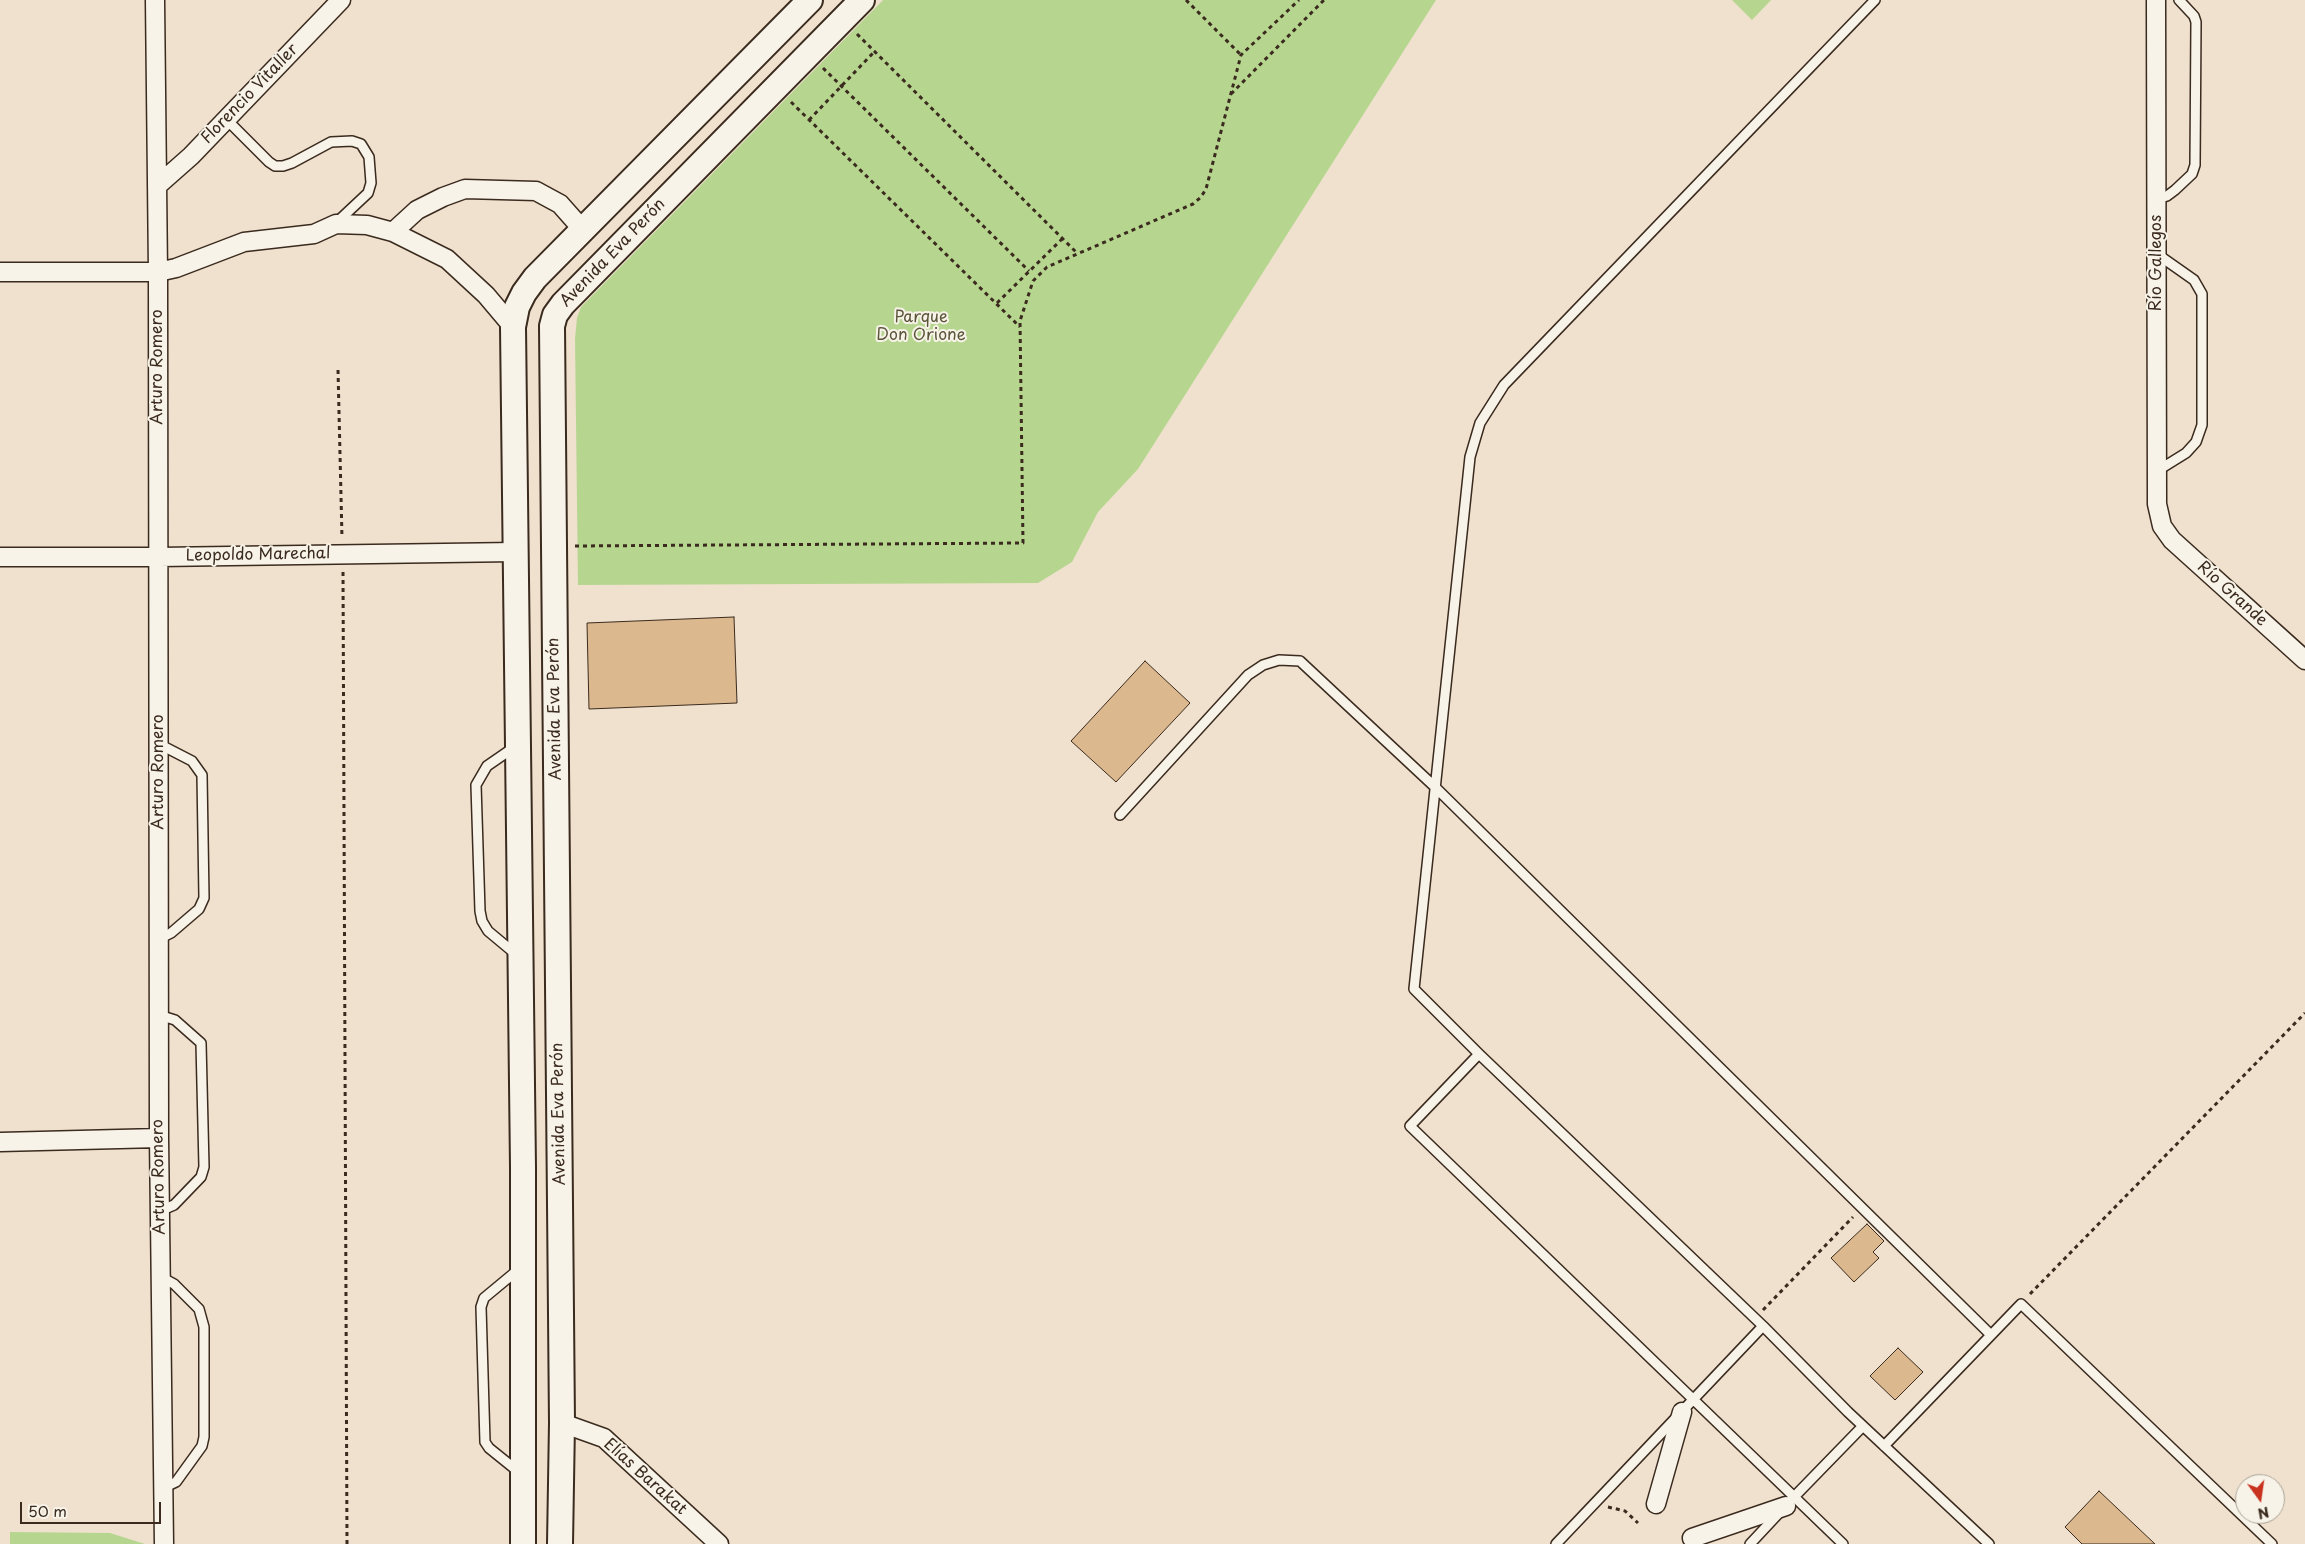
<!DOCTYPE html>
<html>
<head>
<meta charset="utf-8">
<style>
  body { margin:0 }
  #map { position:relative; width:2305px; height:1544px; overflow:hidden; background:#efe1cd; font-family:"Playpen Sans",sans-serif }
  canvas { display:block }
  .north { position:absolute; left:2235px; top:1474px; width:50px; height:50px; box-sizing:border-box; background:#f7f3e8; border:1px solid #aca397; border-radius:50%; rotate:166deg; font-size:14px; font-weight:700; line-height:20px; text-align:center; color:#3b2a1e }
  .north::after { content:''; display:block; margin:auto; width:18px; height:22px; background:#c8321e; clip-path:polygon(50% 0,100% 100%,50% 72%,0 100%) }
  .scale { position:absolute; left:20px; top:1502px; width:141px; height:22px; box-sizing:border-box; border:2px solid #3b2a1e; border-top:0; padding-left:6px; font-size:15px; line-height:18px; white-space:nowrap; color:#3b2a1e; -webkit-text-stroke:4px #f7f3e8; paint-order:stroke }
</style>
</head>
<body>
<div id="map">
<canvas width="2305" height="1544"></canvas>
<div class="north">N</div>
<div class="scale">50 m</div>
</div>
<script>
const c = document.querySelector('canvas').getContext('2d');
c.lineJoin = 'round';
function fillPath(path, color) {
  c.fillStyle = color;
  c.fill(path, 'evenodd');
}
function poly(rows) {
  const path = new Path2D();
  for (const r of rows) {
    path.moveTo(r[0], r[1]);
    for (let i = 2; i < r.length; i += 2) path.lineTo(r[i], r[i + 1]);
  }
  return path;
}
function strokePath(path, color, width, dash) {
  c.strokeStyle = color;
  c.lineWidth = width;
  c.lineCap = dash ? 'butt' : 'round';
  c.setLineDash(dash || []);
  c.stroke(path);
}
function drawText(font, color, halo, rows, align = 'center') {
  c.font = font + ' "Playpen Sans",sans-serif';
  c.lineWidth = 4;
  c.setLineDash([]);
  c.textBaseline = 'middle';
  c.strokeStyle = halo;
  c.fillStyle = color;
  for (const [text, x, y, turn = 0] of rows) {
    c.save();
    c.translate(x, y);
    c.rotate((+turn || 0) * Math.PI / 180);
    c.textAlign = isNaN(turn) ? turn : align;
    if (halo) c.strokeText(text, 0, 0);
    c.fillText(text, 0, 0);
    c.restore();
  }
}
fillPath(poly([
  [883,0,1436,0,1138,469,1098,512,1072,562,1038,583,578,585,575,339,577,318,581,307],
  [1732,0,1771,0,1752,20],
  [10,1532,110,1533,145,1544,10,1544]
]), '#b6d690');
const building = poly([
  [734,617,737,703,589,709,587,623,734,617],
  [1145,661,1190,703,1116,782,1071,741,1145,661],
  [1867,1224,1884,1241,1873,1252,1879,1258,1854,1282,1831,1258,1867,1224],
  [1898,1348,1923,1372,1895,1400,1870,1376,1898,1348],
  [2099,1491,2155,1544,2082,1544,2065,1527,2099,1491]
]);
fillPath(building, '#dbb88d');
strokePath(building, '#3b2a1e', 1);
const lane = poly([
  [1875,0,1504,385,1480,423,1470,457,1414,989,1479,1054,1763,1326,1848,1412,1989,1544],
  [226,119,269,162,275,166,283,166,292,163,331,142,352,141,361,144,369,157,371,183,368,193,336,223],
  [2157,199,2167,196,2175,190,2192,174,2195,165,2196,22,2194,16,2179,0],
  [2157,471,2186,453,2196,442,2202,425,2202,294,2194,280,2157,254],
  [159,744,192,761,202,775,204,898,199,909,171,933,159,939],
  [516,746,487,766,476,785,480,911,482,921,488,931,518,956],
  [1120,815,1248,675,1263,665,1279,660,1300,661,1435,787,1991,1335],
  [159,1015,175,1020,201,1043,204,1167,201,1177,174,1205,160,1211],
  [1479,1054,1410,1126,1843,1544],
  [519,1269,484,1298,481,1307,485,1442,489,1448,520,1473],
  [161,1277,174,1284,199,1309,204,1327,204,1437,202,1446,176,1482,163,1488],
  [1884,1446,2021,1304,2272,1544],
  [1792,1499,1863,1426],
  [1556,1544,1763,1326],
  [1750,1544,1780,1512]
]);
const street = poly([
  [155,0,158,272,159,1138,164,1544],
  [2156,0,2157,504,2162,526,2172,540,2305,660],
  [157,186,191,156,341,0],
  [393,232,417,210,443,197,465,189,536,191,560,204,583,230],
  [0,272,158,272,176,268,244,242,314,234,336,224,367,225,393,232,447,259,486,295,513,327],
  [0,557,159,557,515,552],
  [0,1142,159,1138],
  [562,1423,604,1438,719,1544],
  [1656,1504,1682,1412],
  [1692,1538,1786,1506]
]);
const secondary = poly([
  [523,1544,523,1167,513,327,517,307,524,293,535,278,810,0],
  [560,1544,562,1423,552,326,555,315,563,304,862,0]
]);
strokePath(lane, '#3b2a1e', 12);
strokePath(street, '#3b2a1e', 21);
strokePath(secondary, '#3b2a1e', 28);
strokePath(poly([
  [1186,0,1241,55],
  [857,34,1078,254],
  [823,68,1029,271],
  [1231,94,1324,0],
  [791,102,1020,327],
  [809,120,874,52],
  [997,303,1062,239],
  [338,370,342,538],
  [575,546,1023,543,1020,321,1033,281,1047,267,1193,204,1201,197,1206,189,1241,55,1299,0],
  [343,572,347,1544],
  [2030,1294,2305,1013],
  [1763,1310,1853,1217],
  [1608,1507,1625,1511,1638,1523]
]), '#3b2a1e', 3, [4, 4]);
strokePath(lane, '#f7f3e8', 9);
strokePath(street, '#f7f3e8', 18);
strokePath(secondary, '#f7f3e8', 24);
drawText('16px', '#3b2a1e', '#f7f3e8', [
  ["Florencio Vitaller",250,94,-46],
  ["Avenida Eva Perón",613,253,-46],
  ["Río Gallegos",2157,263,-90],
  ["Arturo Romero",158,367,-90],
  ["Leopoldo Marechal",258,555,-1],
  ["Río Grande",2232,594,42],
  ["Avenida Eva Perón",555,709,-91],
  ["Arturo Romero",159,772,-90],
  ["Avenida Eva Perón",559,1114,-91],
  ["Arturo Romero",159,1177,-91],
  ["Elías Barakat",645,1477,42]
]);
drawText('16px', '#5a553a', '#f7f3e8', [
  ["Parque",921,318],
  ["Don Orione",921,336]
]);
</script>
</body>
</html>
